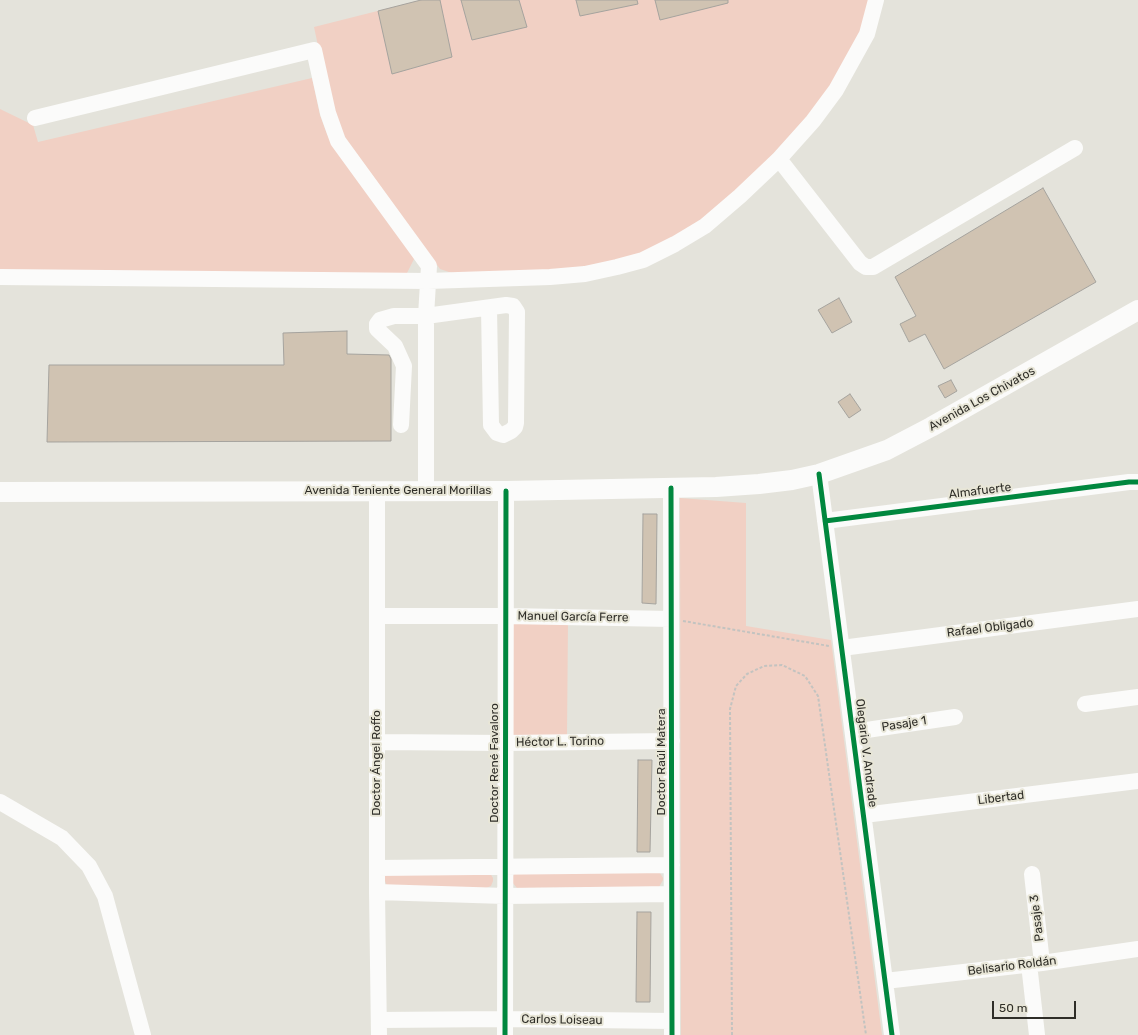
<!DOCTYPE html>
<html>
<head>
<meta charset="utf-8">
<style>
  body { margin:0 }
  #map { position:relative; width:1138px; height:1035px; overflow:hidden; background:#e4e3db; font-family:Rubik,sans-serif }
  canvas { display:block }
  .scale { position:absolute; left:992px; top:1001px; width:84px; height:18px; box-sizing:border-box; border:2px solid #2f2e28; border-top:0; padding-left:5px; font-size:12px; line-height:14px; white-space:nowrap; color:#2f2e28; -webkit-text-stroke:3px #e8e6d7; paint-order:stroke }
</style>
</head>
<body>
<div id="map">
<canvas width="1138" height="1035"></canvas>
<div class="scale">50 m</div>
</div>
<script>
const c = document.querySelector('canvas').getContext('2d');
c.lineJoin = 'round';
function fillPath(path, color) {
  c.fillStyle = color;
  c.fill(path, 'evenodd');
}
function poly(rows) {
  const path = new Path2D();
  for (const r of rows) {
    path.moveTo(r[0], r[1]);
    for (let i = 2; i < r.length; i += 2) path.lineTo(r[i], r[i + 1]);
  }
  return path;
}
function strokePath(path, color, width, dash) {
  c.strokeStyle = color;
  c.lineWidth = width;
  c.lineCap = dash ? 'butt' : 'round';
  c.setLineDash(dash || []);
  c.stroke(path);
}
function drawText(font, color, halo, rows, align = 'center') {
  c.font = font + ' Rubik,sans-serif';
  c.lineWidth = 4;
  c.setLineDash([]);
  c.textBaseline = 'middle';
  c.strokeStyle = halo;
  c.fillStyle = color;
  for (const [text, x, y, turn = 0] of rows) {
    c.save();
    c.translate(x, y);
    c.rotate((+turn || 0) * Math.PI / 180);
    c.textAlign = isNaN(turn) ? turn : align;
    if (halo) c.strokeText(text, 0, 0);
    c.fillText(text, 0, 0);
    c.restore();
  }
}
fillPath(poly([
  [421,0,870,0,860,34,833,88,732,199,646,255,581,271,455,274,440,269,339,129,331,107,314,27],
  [312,78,320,115,327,134,337,152,415,257,407,273,0,273,0,109,33,125,38,142],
  [680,498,746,503,746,626,831,640,882,1035,681,1035],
  [513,622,568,622,567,735,512,735],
  [490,873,493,878,493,881,491,886,486,888,387,886,385,881,385,875],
  [515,873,660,873,663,878,663,880,659,887,517,888,512,882,513,876]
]), '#f1d0c4');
const building = poly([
  [421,0,440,0,452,57,392,74,378,11,421,0],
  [461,0,519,0,527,27,472,40,461,0],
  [576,0,637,0,638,4,580,16,576,0],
  [655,0,728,0,728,3,660,20,655,0],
  [1043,188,1096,282,944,369,925,334,909,342,900,324,916,316,895,277,1043,188],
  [839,298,852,322,832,333,818,310,839,298],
  [347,331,347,354,389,355,391,359,391,441,47,442,49,365,284,365,283,333,347,331],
  [951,380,957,391,945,398,938,386,951,380],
  [850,394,861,410,849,418,838,402,850,394],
  [643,514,657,514,656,604,642,603,643,514],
  [638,760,652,760,650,852,637,852,638,760],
  [637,912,651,912,650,1002,636,1002,637,912]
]);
fillPath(building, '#d0c3b2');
strokePath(building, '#a5a39e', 1);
strokePath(poly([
  [683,621,829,646],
  [732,1035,730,709,736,686,747,674,764,666,782,665,805,676,818,696,866,1035]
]), '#c3c3c0', 2, [3, 2]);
strokePath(poly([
  [35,118,314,50,328,113,338,141,429,266,426,316,426,491],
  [779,159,860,263,866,267,873,267,1075,148],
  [0,277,428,281,550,277,585,274,617,267,643,260,675,244,705,226,740,196,779,159,813,121,836,90,867,34,876,0],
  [401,425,404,366,395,346,377,329,377,324,380,320,394,316,426,316,506,305,513,306,517,312,516,423,515,427,511,431,503,435,497,433,491,425,489,308],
  [819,474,892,1035],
  [671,488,672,1035],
  [377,492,377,892,379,1035],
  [825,521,1129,482,1138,482],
  [378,616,506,616,671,619],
  [842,648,1138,609],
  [1085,704,1138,697],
  [853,732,955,717],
  [377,742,505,743,672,741],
  [0,802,62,838,89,866,105,896,143,1035],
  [864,815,1138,781],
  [377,868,672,865],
  [1032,874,1042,963],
  [377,892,505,896,672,894],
  [1029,964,1037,1035],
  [885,981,1042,963,1138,949],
  [379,1020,505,1019,672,1021],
  [505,1035,506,491]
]), '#fbfbfa', 16);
strokePath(poly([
  [0,492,506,491,716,487,759,484,792,480,819,474,887,450,931,427,1138,310]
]), '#fbfbfa', 20);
strokePath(poly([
  [819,474,892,1035],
  [671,488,672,1035],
  [825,521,1129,482,1138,482],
  [505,1035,506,491]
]), '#00873e', 5);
drawText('12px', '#2f2e28', '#e8e6d7', [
  ["Avenida Los Chivatos",982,399,-29],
  ["Avenida Teniente General Morillas",398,491],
  ["Almafuerte",980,491,-7],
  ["Manuel García Ferre",573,617,1],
  ["Rafael Obligado",990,628,-7],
  ["Pasaje 1",904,724,-9],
  ["Héctor L. Torino",560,742,-1],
  ["Olegario V. Andrade",866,753,83],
  ["Doctor Raúl Matera",662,762,-90],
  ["Doctor Ángel Roffo",377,763,-90],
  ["Doctor René Favaloro",495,763,-90],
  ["Libertad",1001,798,-7],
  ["Pasaje 3",1037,918,-97],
  ["Belisario Roldán",1012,966,-7],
  ["Carlos Loiseau",562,1020,1]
]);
</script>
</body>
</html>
